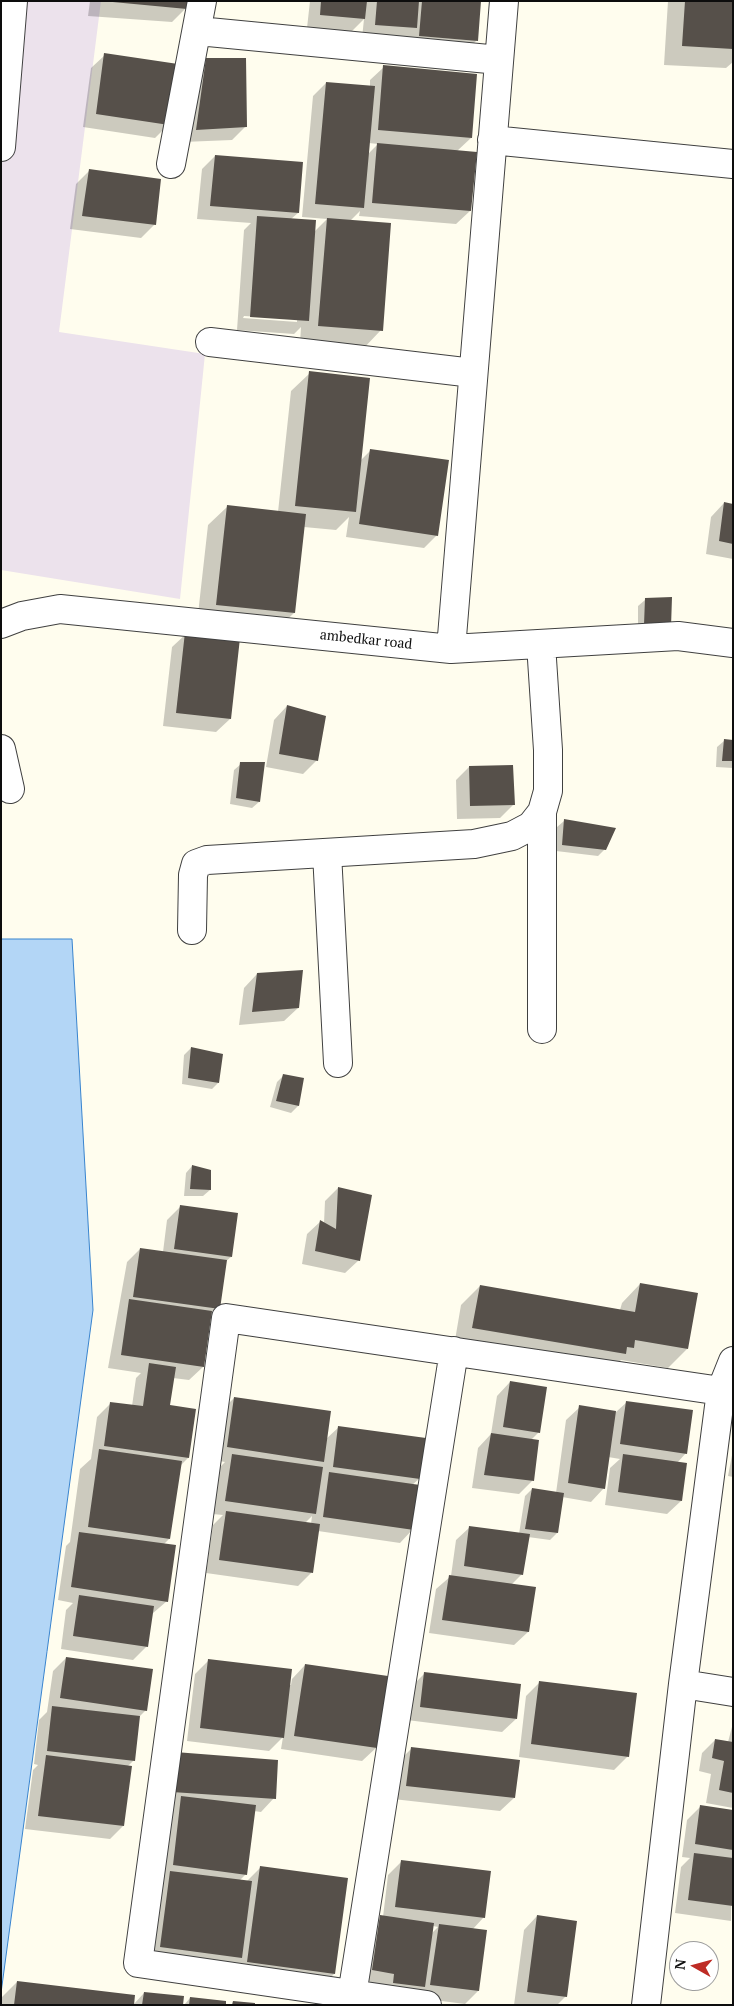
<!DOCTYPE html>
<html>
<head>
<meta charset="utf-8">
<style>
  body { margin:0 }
  #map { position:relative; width:734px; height:2006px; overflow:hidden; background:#fffdee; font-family:"PT Serif",serif }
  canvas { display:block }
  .frame { position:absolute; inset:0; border:2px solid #0d0d0d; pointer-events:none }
  .north { position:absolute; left:669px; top:1941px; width:50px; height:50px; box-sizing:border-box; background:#fff; border:1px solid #9e9e9e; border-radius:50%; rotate:277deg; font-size:14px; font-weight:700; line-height:20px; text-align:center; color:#0d0d0d }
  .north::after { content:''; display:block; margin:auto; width:18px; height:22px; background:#be2c25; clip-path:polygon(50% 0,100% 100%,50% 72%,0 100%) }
</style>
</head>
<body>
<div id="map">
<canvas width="734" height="2006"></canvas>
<div class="frame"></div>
<div class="north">N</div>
</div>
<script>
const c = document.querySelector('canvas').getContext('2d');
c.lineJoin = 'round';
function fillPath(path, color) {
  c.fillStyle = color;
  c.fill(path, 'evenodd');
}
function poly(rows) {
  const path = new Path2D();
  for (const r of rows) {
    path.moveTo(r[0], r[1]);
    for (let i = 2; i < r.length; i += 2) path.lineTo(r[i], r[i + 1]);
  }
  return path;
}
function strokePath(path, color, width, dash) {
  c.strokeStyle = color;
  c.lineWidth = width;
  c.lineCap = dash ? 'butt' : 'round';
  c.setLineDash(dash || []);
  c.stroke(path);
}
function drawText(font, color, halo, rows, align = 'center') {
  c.font = font + ' "PT Serif",serif';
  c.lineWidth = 5;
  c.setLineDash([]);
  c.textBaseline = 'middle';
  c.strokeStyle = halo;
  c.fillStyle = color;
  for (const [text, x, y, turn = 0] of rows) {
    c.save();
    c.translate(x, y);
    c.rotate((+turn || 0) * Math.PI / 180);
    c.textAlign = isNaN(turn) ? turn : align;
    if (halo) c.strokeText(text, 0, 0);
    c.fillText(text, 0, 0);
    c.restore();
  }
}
fillPath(poly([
  [1,1,101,1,59,332,205,354,180,599,1,570]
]), '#ece2ec');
const water = poly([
  [1,939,72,939,93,1310,1,1993,1,939]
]);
fillPath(water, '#b3d6f6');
strokePath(water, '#3984ce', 1);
fillPath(poly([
  [90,1,186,1,185,9,172,22,88,16],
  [310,1,480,1,476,41,463,54,406,49,407,36,402,41,362,38,364,19,351,32,307,28],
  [668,1,733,1,733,62,726,68,664,65],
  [105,55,168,125,155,138,83,127,91,68],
  [206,60,245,127,232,140,183,142,193,73],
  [384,67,471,138,457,151,470,211,456,224,359,216,360,211,350,221,381,330,363,349,300,344,301,327,294,334,237,330,244,230,251,223,197,219,202,169,215,156,302,164,298,213,291,219,314,232,327,219,302,217,313,96,326,83,370,87,370,80],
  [369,143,378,144,368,154],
  [244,316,297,319,297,322,243,318],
  [89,171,155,224,141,238,70,229,76,184],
  [310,373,360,461,370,451,437,535,424,548,346,537,349,517,336,530,304,527,294,613,275,631,197,623,208,525,227,507,278,512,291,391],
  [724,503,733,505,733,559,706,554,711,517],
  [670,599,638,632,638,606,645,600],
  [186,634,230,719,216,732,163,726,172,647],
  [287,706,317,760,303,774,266,767,274,720],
  [724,741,733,741,733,768,716,767,717,747],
  [241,764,259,802,252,808,230,804,234,770],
  [469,767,513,805,500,818,457,819,456,780],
  [564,821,605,849,598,856,556,851,557,827],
  [257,974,298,1008,284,1021,239,1025,244,988],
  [191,1048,218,1083,212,1089,182,1084,184,1055],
  [284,1075,303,1079,298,1106,291,1113,270,1107,277,1082],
  [192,1166,210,1190,203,1196,184,1196,186,1173],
  [338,1188,359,1260,345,1273,302,1264,307,1234,321,1221,324,1223,325,1201],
  [181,1206,231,1257,225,1262,219,1308,209,1318,203,1367,189,1380,173,1378,168,1406,188,1458,180,1466,169,1539,163,1545,167,1601,152,1614,147,1646,133,1660,61,1649,66,1610,73,1603,58,1600,66,1546,70,1542,80,1469,91,1459,97,1417,111,1403,132,1406,136,1378,141,1373,108,1368,127,1262,140,1249,163,1252,167,1220],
  [640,1284,687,1349,668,1368,621,1360,615,1366,454,1346,461,1305,480,1286,620,1310,622,1303],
  [510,1382,539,1432,531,1440,532,1481,519,1494,472,1488,478,1448,491,1434,497,1396],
  [234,1398,326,1439,339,1427,419,1479,412,1485,413,1529,400,1543,318,1531,311,1573,298,1586,206,1573,213,1525,223,1515,212,1514,219,1468,225,1462,214,1460,221,1411],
  [312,1516,311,1524,305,1523],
  [627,1402,686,1453,677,1463,686,1464,681,1501,667,1514,605,1505,610,1468,620,1459,608,1457,604,1488,591,1502,562,1497,557,1533,550,1540,528,1537,522,1574,511,1585,534,1588,528,1632,514,1645,429,1633,436,1589,451,1576,456,1540,470,1527,519,1534,525,1496,532,1489,556,1493,566,1420,580,1407,616,1412],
  [733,1450,733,1477,728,1476],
  [66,1658,146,1710,138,1718,134,1760,127,1767,123,1826,110,1839,25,1829,33,1770,38,1765,34,1764,39,1720,47,1712,53,1671],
  [208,1661,291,1685,292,1679,305,1665,376,1748,362,1761,281,1749,283,1737,269,1751,187,1741,195,1674],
  [425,1673,516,1719,502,1732,407,1720,412,1686],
  [540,1682,628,1756,614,1770,519,1757,526,1696],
  [733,1723,733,1808,706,1803,711,1774,699,1771,702,1753,715,1740,728,1742],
  [411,1749,514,1798,500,1811,393,1799,398,1762],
  [162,1767,274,1798,261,1812,254,1811,246,1874,239,1881,246,1882,261,1867,334,1974,315,1993,142,1966,152,1891,164,1878,160,1878,168,1811,173,1806,159,1805],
  [701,1806,733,1811,731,1921,675,1913,681,1867,690,1858,682,1857,687,1820],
  [401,1862,484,1917,472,1930,486,1932,478,1991,465,2004,418,1998,359,1983,367,1930,383,1917,388,1875],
  [433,1926,438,1927,432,1933],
  [537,1916,566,1996,557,2005,514,2005,524,1930],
  [17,1982,133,2005,144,1993,182,2005,1,2005,1,1998],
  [190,1998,225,2005,184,2005]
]), '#0003');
fillPath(poly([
  [102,1,187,1,187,9],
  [321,1,367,1,365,19,320,15],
  [377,1,419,1,417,28,375,25],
  [422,1,481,1,478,41,419,36],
  [685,1,733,1,733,49,682,46],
  [104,53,178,64,169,125,96,114],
  [206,58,246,58,247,127,196,130],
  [383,65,477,74,472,138,378,130],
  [326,82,375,86,364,208,315,204],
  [377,143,477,152,471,211,372,203],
  [215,155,303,162,299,213,210,206],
  [89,169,161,179,156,225,82,216],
  [257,216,316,220,309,321,250,317],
  [327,218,391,223,383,331,318,326],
  [309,371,370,378,356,512,295,506],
  [370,449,449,460,438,536,359,524],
  [724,502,733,504,733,544,719,541],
  [227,505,306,514,295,613,216,605],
  [672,597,671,627,644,625,645,598],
  [185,632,240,638,231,719,176,713],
  [287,705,326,716,318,761,279,754],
  [724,739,733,740,733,761,722,761],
  [240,762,265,762,260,802,236,798],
  [513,765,515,805,470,806,469,766],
  [564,819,616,828,606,850,562,845],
  [303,970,299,1008,252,1012,257,973],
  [191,1047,223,1054,219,1083,188,1078],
  [283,1074,304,1078,299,1106,276,1101],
  [192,1165,211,1170,211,1190,190,1189],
  [338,1187,372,1195,360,1261,315,1251,320,1220,336,1229],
  [180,1205,238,1213,232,1257,174,1249],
  [140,1248,227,1260,220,1309,133,1297],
  [640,1283,698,1293,688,1349,635,1340,634,1348,627,1347,626,1354,472,1328,480,1285,635,1312],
  [129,1299,212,1311,204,1367,121,1355],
  [149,1363,176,1367,170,1405,196,1409,189,1458,104,1446,110,1402,143,1406],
  [510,1381,547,1387,540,1433,503,1427],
  [234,1397,331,1411,324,1462,227,1447],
  [626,1401,693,1410,687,1454,620,1444],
  [579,1405,616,1411,605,1489,568,1483],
  [338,1426,426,1438,420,1479,333,1467],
  [491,1433,539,1440,534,1481,484,1475],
  [99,1449,182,1461,170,1539,88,1527],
  [232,1454,323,1467,316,1514,225,1501],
  [623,1454,687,1463,682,1501,618,1492],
  [329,1472,420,1485,414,1530,323,1517],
  [532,1488,564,1493,558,1533,525,1529],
  [226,1511,320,1524,313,1573,219,1560],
  [469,1526,530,1534,523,1575,464,1566],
  [79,1532,176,1545,168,1602,71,1587],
  [449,1575,536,1587,529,1632,442,1620],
  [79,1595,154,1606,148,1647,73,1636],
  [66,1657,153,1669,147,1711,60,1698],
  [208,1659,292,1669,284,1738,200,1728],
  [305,1664,388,1676,377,1748,294,1736],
  [424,1672,521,1684,517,1719,420,1707],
  [539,1681,637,1693,629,1757,531,1744],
  [52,1706,140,1716,135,1761,47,1751],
  [715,1739,733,1742,733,1793,719,1790,724,1761,712,1758],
  [411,1747,520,1760,515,1798,406,1786],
  [175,1752,278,1760,276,1799,172,1792],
  [46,1755,132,1766,124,1826,38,1816],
  [181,1796,256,1805,247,1875,173,1865],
  [700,1805,733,1810,733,1850,695,1844],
  [694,1853,733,1858,733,1906,688,1900],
  [401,1860,491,1871,485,1918,395,1907],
  [260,1866,348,1878,335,1974,247,1962],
  [170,1871,252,1881,242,1958,160,1947],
  [380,1915,434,1923,425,1987,393,1983,394,1974,372,1970],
  [537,1915,577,1921,567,1997,527,1992],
  [439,1924,487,1930,479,1991,430,1985],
  [17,1981,135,1995,134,2005,14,2005],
  [144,1992,184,1996,183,2005,142,2005],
  [190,1997,226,2001,226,2005,189,2005],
  [233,2001,255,2003,255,2005,232,2005]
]), '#56504a');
const minor = poly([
  [198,31,499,60],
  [492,140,733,164],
  [1,147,13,1],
  [171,164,202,1],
  [210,342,473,373],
  [1,624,22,616,60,609,451,649,678,636,733,643],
  [451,649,504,1],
  [1,749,10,789],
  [542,812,542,1029],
  [327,853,338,1063],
  [192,930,193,875,196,864,207,860,474,844,512,836,531,826,542,812,548,791,548,750,541,644],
  [683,1684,733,1692],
  [352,1995,454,1351],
  [427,2005,138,1963,226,1318,721,1391],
  [646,2005,683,1684,721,1391,733,1361]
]);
strokePath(minor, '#404040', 30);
strokePath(minor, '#fff', 28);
drawText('14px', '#0d0d0d', '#fff', [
  ["ambedkar road",366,640,6]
]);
</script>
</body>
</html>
